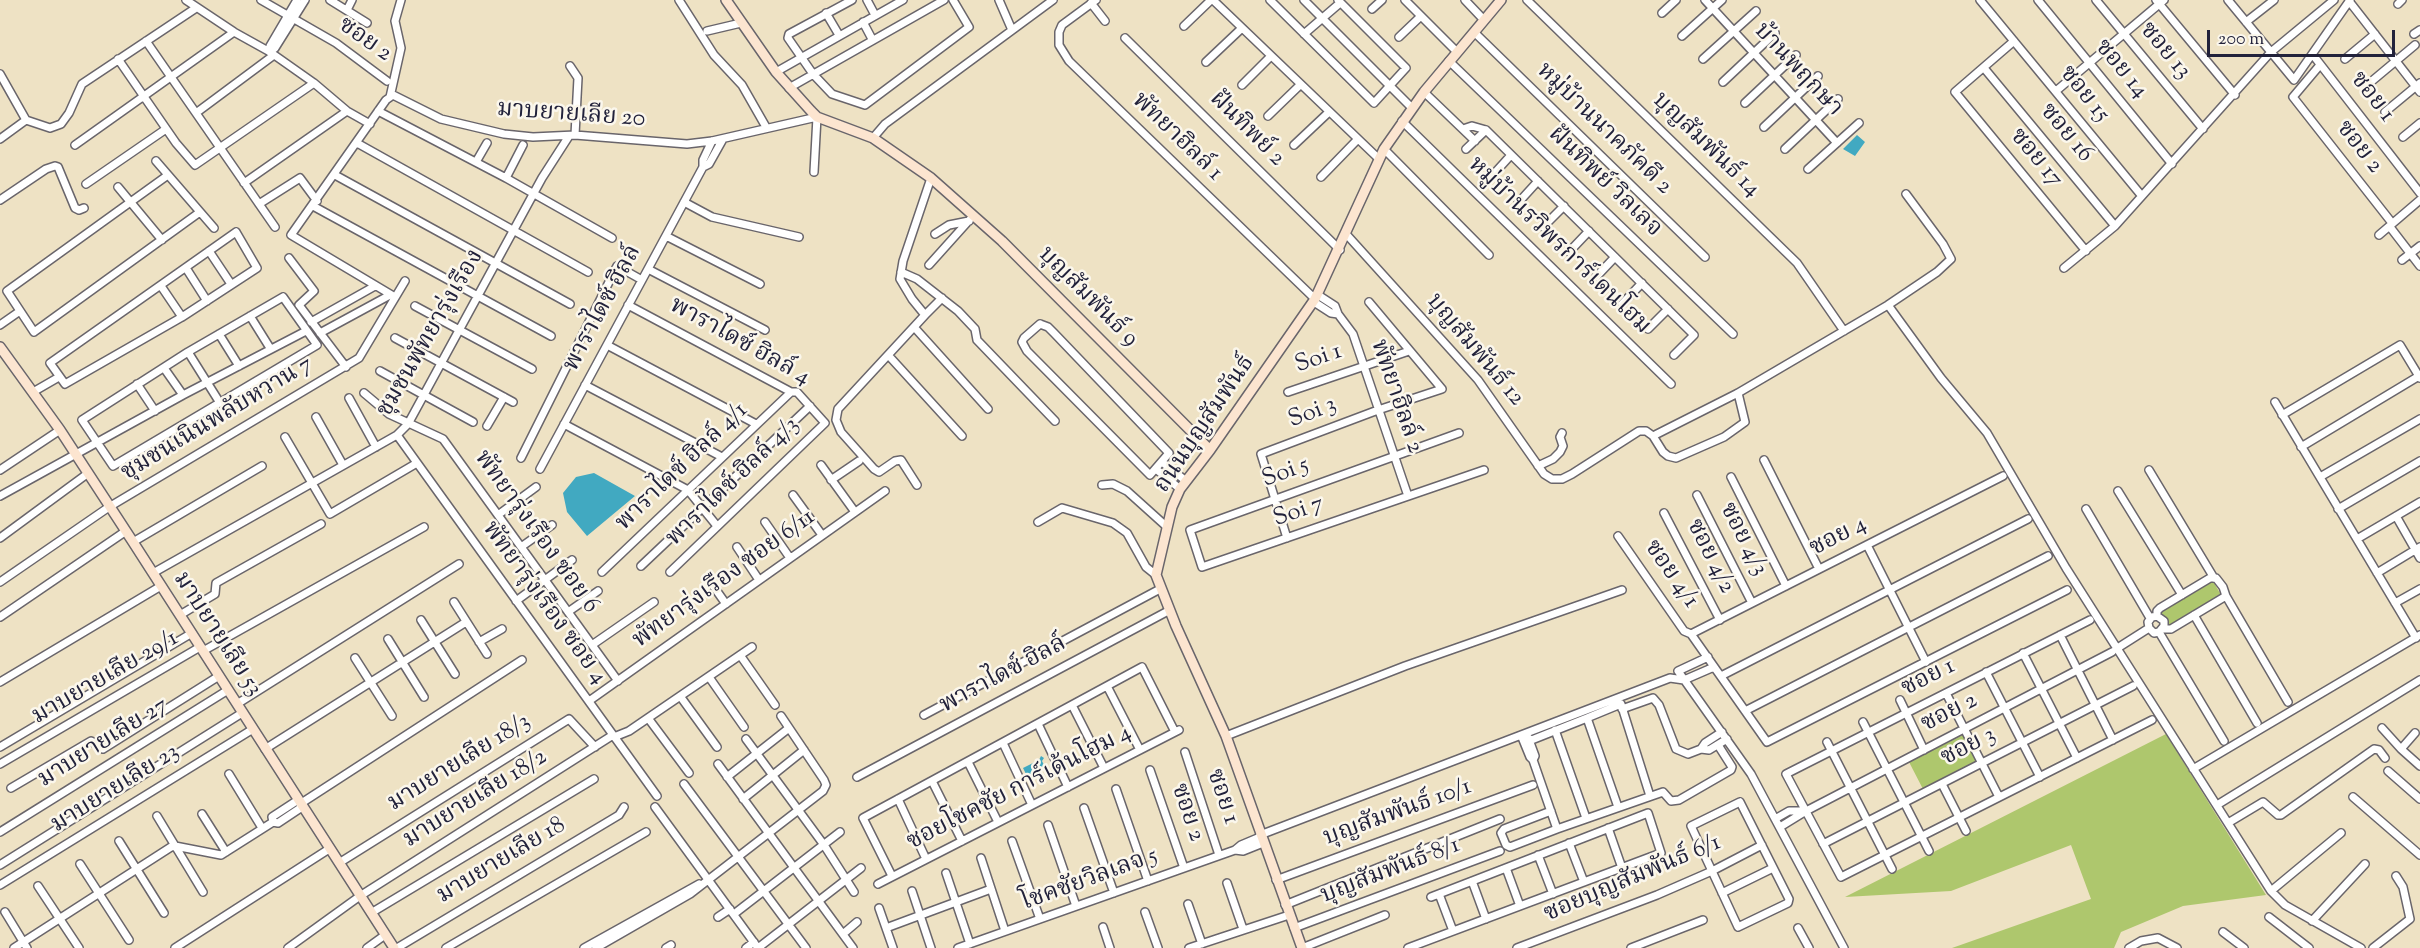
<!DOCTYPE html>
<html>
<head>
<meta charset="utf-8">
<style>
  body { margin:0 }
  #map { position:relative; width:2420px; height:948px; overflow:hidden; background:#eee2c4; font-family:"Sorts Mill Goudy",serif }
  canvas { display:block }
  .scale { position:absolute; left:2207px; top:30px; width:188px; height:27px; box-sizing:border-box; border:3px solid #22223b; border-top:0; padding-left:8px; font-size:18px; line-height:21px; white-space:nowrap; color:#22223b; -webkit-text-stroke:4px #fbf7ec; paint-order:stroke }
</style>
</head>
<body>
<div id="map">
<canvas width="2420" height="948"></canvas>
<div class="scale">200 m</div>
</div>
<script>
const c = document.querySelector('canvas').getContext('2d');
c.lineJoin = 'round';
function fillPath(path, color) {
  c.fillStyle = color;
  c.fill(path, 'evenodd');
}
function poly(rows) {
  const path = new Path2D();
  for (const r of rows) {
    path.moveTo(r[0], r[1]);
    for (let i = 2; i < r.length; i += 2) path.lineTo(r[i], r[i + 1]);
  }
  return path;
}
function strokePath(path, color, width, dash) {
  c.strokeStyle = color;
  c.lineWidth = width;
  c.lineCap = dash ? 'butt' : 'round';
  c.setLineDash(dash || []);
  c.stroke(path);
}
function drawText(font, color, halo, rows, align = 'center') {
  c.font = font + ' "Sorts Mill Goudy","Noto Serif Thai",serif';
  c.lineWidth = 5;
  c.setLineDash([]);
  c.textBaseline = 'middle';
  c.strokeStyle = halo;
  c.fillStyle = color;
  for (const [text, x, y, turn = 0] of rows) {
    c.save();
    c.translate(x, y);
    c.rotate((+turn || 0) * Math.PI / 180);
    c.textAlign = isNaN(turn) ? turn : align;
    if (halo) c.strokeText(text, 0, 0);
    c.fillText(text, 0, 0);
    c.restore();
  }
}
fillPath(poly([
  [2213,581,2221,595,2169,625,2161,612],
  [2166,734,2266,895,2183,906,2121,932,2114,948,1952,948,2091,899,2071,845,1951,891,1845,897],
  [1963,735,1978,764,1924,791,1909,762]
]), '#aec76d');
fillPath(poly([
  [1857,135,1865,142,1855,156,1843,149],
  [594,473,635,496,587,536,567,512,563,493,576,477],
  [1041,756,1044,758,1042,761,1046,769,1028,778,1023,768,1039,760]
]), '#41a9c1');
const street = poly([
  [186,0,234,32,270,52,314,83,347,111,370,124],
  [261,0,336,43,387,81],
  [330,0,367,23],
  [679,0,714,55,742,85,766,127],
  [852,0,789,34,788,38,813,74,832,94,865,105,969,27,953,0],
  [867,0,875,15],
  [999,0,1012,30],
  [1096,0,1062,25,1059,32,1059,45,1069,61,1315,299],
  [1213,0,1379,159],
  [1270,0,1374,103,1406,68,1338,0],
  [1304,0,1412,108],
  [1405,0,1457,52],
  [1465,0,1484,20],
  [1527,0,1797,263,1844,331],
  [1705,0,1837,143],
  [1980,0,2141,195],
  [2038,0,2172,164],
  [2096,0,2203,129],
  [2156,0,2235,95],
  [2228,0,2294,80,2350,0],
  [2349,1,2420,92],
  [1091,3,1105,21],
  [2398,4,2402,0],
  [1372,9,1382,0],
  [347,10,352,0],
  [826,13,839,35],
  [1662,13,1676,0],
  [863,22,872,39],
  [2246,22,2274,0],
  [1184,26,1211,0],
  [707,31,741,23],
  [1474,32,1705,257],
  [1304,34,1340,3],
  [2414,34,2420,30],
  [1682,36,1722,0],
  [1399,37,1421,16],
  [1125,38,1340,250],
  [146,41,275,227],
  [2014,41,1955,92,2086,251],
  [270,52,275,48,305,0],
  [270,52,270,46,297,0],
  [2313,55,2420,193],
  [118,59,176,143,195,165,314,83],
  [1703,59,1756,11],
  [2345,59,2375,34],
  [1449,61,1733,334],
  [1206,62,1242,28],
  [2320,65,2293,97,2392,223],
  [570,66,578,78,575,135],
  [1984,68,2115,226],
  [776,72,903,0],
  [0,74,26,120],
  [1723,82,1775,33],
  [1242,85,1271,56],
  [2366,86,2415,45],
  [789,88,944,0],
  [2056,91,2164,0],
  [1424,92,1475,141],
  [390,97,401,48,395,21,401,0],
  [1745,103,1796,55],
  [378,111,506,178,612,238],
  [2385,112,2420,83],
  [196,113,274,55],
  [1268,116,1300,85],
  [1402,121,1671,384],
  [1764,127,1818,76],
  [1463,129,1472,126,1486,130,1694,335,1674,355],
  [2403,137,2420,123],
  [873,138,885,124,1053,0],
  [0,139,26,120,50,128,61,124,69,113,82,84,196,8],
  [712,141,703,160,703,167,709,164,723,139],
  [357,143,588,272],
  [75,145,234,32],
  [1294,145,1329,112],
  [1384,149,1489,255],
  [1466,149,1486,130],
  [1785,149,1838,99],
  [156,161,214,228],
  [476,162,487,143],
  [1808,169,1859,123],
  [168,175,7,291,34,332,200,212],
  [335,175,570,304],
  [1321,177,1357,140],
  [1491,177,1511,155],
  [506,178,523,145],
  [244,183,347,111],
  [86,184,166,129],
  [118,187,162,240],
  [0,200,46,169,55,166,58,167,75,208,79,210,84,208],
  [684,202,712,217,799,237],
  [1518,203,1538,181],
  [259,204,300,178,317,201],
  [313,206,551,336],
  [1543,227,1564,206],
  [2390,227,2420,266],
  [236,232,257,268,182,317,65,384,50,363,236,232],
  [935,234,949,225,969,221],
  [1347,235,1478,380,1544,474,1552,479,1562,479,1572,474,1639,431,1646,431,1653,436,1738,393,1888,305,1941,378,1987,433,2066,568,2271,891,2285,905,2361,948],
  [2379,235,2420,200],
  [666,236,760,284],
  [209,251,231,284],
  [1569,252,1589,231],
  [289,258,314,291,299,305,346,367],
  [2402,260,2420,246],
  [929,265,973,216],
  [186,268,207,301],
  [2064,268,2115,226,2271,52,2334,0],
  [648,269,765,330],
  [901,272,917,279,958,311,975,329,977,340,1055,421],
  [1596,277,1615,257],
  [161,286,182,317],
  [283,297,317,345,113,466,82,420,188,352,283,297],
  [395,297,291,235,386,100,393,95,441,119,504,134,533,137,575,135,687,144,712,141,817,117,814,172],
  [1314,302,1331,313,1338,314,1335,306,1318,295],
  [1622,304,1642,283],
  [628,305,791,392,797,392,825,423,670,572],
  [1888,305,1937,272,1951,259,1943,244,1906,194],
  [415,306,532,369],
  [1338,314,1353,334,1408,496],
  [925,315,942,298],
  [250,316,270,348],
  [311,322,375,286],
  [1040,324,1048,327,1054,333,1169,453,1150,475,1027,351,1022,342,1024,338,1040,324],
  [0,325,20,311],
  [914,327,988,409],
  [1648,329,1668,309],
  [320,333,390,295],
  [219,334,239,366],
  [395,338,513,402],
  [607,345,756,424],
  [188,352,220,403],
  [889,356,962,436],
  [164,368,183,395],
  [380,371,473,422],
  [137,384,155,411],
  [585,385,722,457],
  [33,392,59,377],
  [1288,392,1409,351],
  [364,393,389,414,443,439,618,681],
  [349,398,376,447],
  [2275,402,2416,638],
  [2282,415,2400,345,2420,378],
  [316,417,343,465],
  [564,424,688,490,717,526],
  [487,426,504,397],
  [1459,433,1190,530,1202,567,1484,470],
  [397,435,657,796],
  [1653,436,1663,452,1668,456,1676,458,1724,437,1745,422,1738,393],
  [285,437,330,514,417,463],
  [2301,447,2419,376],
  [521,458,617,266,642,280],
  [1764,460,1819,569],
  [1162,462,1186,481],
  [821,465,855,512],
  [1538,466,1553,459,1560,452,1563,446,1560,437,1562,433],
  [540,469,703,167],
  [1156,469,1180,489],
  [0,470,60,430],
  [2149,470,2214,578],
  [1731,477,1786,586],
  [2320,477,2420,419],
  [831,480,859,461],
  [917,485,901,460,895,461,879,472,874,469,841,432,836,420,838,409,925,315,912,299,900,279,903,261,931,178],
  [1102,485,1113,484,1127,491,1167,527],
  [2118,491,2182,595],
  [793,495,822,535],
  [1697,495,1752,603],
  [0,496,183,395,306,331],
  [2086,509,2150,618],
  [2338,509,2420,461],
  [1664,513,1720,620],
  [498,515,536,487],
  [2396,516,2420,558],
  [765,522,790,558],
  [1038,522,1062,508,1113,523,1127,533,1146,567,1156,575],
  [1618,536,1684,631,1691,634,1767,742,2067,590],
  [0,538,87,474],
  [1287,538,1261,454,1378,410,1442,389,1369,302],
  [2357,539,2420,502],
  [133,542,262,466],
  [1867,545,1926,662],
  [521,547,552,525],
  [737,547,759,580],
  [641,566,810,406],
  [602,572,791,392],
  [153,573,397,435,408,424,542,178,569,136],
  [2377,573,2420,547],
  [709,580,726,604],
  [0,582,109,507,359,358,405,281],
  [516,601,572,560],
  [454,602,487,654],
  [2395,603,2420,589],
  [568,612,598,591],
  [180,615,215,594,216,583,321,524],
  [2194,615,2257,723],
  [2157,616,2164,621,2164,626,2159,632,2154,633,2149,628,2148,622,2152,617,2157,616,2157,611,2160,608,2210,578,2216,578,2223,587,2226,596,2288,702],
  [0,617,126,531],
  [421,620,455,674],
  [2090,620,1786,774,1841,877,2152,720],
  [2163,629,2171,629,2226,596],
  [2159,632,2224,741],
  [1691,634,2003,476],
  [2060,635,2113,740],
  [388,639,424,697],
  [479,642,502,629],
  [592,645,654,602],
  [2116,649,2149,628],
  [203,651,424,527],
  [2023,653,2077,758],
  [740,655,775,705],
  [1708,657,1678,671,1751,774,1844,948],
  [355,658,392,716],
  [1986,672,2040,777],
  [1721,676,2028,519],
  [709,677,744,727],
  [0,682,161,586],
  [1107,686,1140,750],
  [1946,693,1999,797],
  [680,696,717,747],
  [1900,700,1924,750],
  [589,701,885,491],
  [237,704,459,564],
  [1072,705,1104,768],
  [1622,709,1653,698,1659,705,1676,749,1688,754,1701,749],
  [1745,711,2048,556],
  [924,715,1160,589],
  [648,718,689,773],
  [1587,718,1621,704,1650,796],
  [1863,722,1929,851],
  [1038,724,1068,787],
  [2382,728,2401,749],
  [1555,730,1586,818],
  [1722,732,1705,743,1701,749,1709,750,1727,739],
  [2415,733,2401,749,2420,766],
  [1521,735,1530,757,1533,760,1557,829,1663,792,1671,801,1679,800,1731,770,1732,767,1718,745],
  [1226,736,1405,666,1622,590],
  [614,737,629,731,752,647],
  [1528,737,1535,756,1533,760],
  [746,739,824,845,854,892],
  [1529,741,1587,718,1618,807],
  [1827,742,1892,869],
  [1003,743,1032,805],
  [0,747,192,633],
  [265,749,466,622],
  [1185,752,1219,855],
  [968,762,998,822],
  [0,764,200,647],
  [718,764,853,948],
  [2193,769,2420,635],
  [1150,770,1184,868],
  [2388,771,2420,799],
  [229,774,262,828],
  [727,777,789,728],
  [857,777,1170,610],
  [932,781,962,841],
  [684,784,806,948],
  [1942,784,1966,831],
  [11,788,91,741,103,749,219,676],
  [1116,789,1148,881],
  [2353,797,2420,855],
  [743,799,804,750],
  [898,799,926,859],
  [1740,802,1789,899,1788,903,1738,927,1691,826,1740,802],
  [300,804,522,660],
  [2217,805,2420,680],
  [655,807,758,948],
  [1084,808,1114,893],
  [1551,811,1504,829,1501,833,1506,845,1510,847,1557,829],
  [202,814,226,852],
  [157,816,203,892],
  [1775,819,1789,811,1806,811],
  [273,822,272,817,298,800],
  [2228,823,2263,802,2278,815,2281,815,2374,749,2379,750,2385,758],
  [1048,825,1076,906],
  [1780,827,1806,811,2112,652],
  [1608,828,1622,868],
  [0,832,228,690],
  [1260,835,1670,678,1684,680,1714,667],
  [119,841,164,913],
  [1012,841,1040,919],
  [1569,843,1584,882],
  [1823,844,2133,686],
  [1235,850,1243,851,1263,843],
  [1538,855,1553,894],
  [981,858,1005,931],
  [339,863,569,719,595,747],
  [80,864,129,940],
  [0,865,242,713],
  [1506,868,1520,906],
  [946,873,970,944],
  [892,876,863,818,1142,667,1175,732],
  [1276,880,1533,785],
  [1472,881,1486,919],
  [1227,883,1243,929],
  [878,884,1179,730],
  [0,885,253,729],
  [38,886,79,948],
  [912,891,931,948],
  [2271,891,2341,833],
  [1722,893,1773,868],
  [1439,894,1453,931],
  [1188,904,1202,944],
  [1285,905,1500,819],
  [879,908,893,948],
  [5,912,27,948],
  [1145,912,1158,948],
  [371,913,594,779],
  [734,914,840,832],
  [718,917,730,909],
  [2269,917,2309,948],
  [2312,921,2365,864],
  [1103,927,1110,948],
  [886,928,991,889],
  [1294,928,1500,851],
  [1798,928,1809,948],
  [2223,932,2244,948],
  [843,934,857,922],
  [14,948,171,847,175,846,221,855,273,822,278,823,302,807],
  [175,948,329,849],
  [288,948,360,896,613,735],
  [367,948,385,935],
  [397,948,619,815,624,807],
  [446,948,646,832],
  [584,948,699,884],
  [596,948,690,894,823,791,826,785,824,780,781,716],
  [666,948,671,945],
  [746,948,754,942],
  [758,948,861,868],
  [958,948,1235,850,1241,845,1260,837],
  [1189,948,1289,915],
  [1302,948,1385,915],
  [1408,948,1661,853,1648,813,1431,897],
  [1517,948,1657,895,1712,871,1762,845],
  [1631,948,1703,920],
  [2129,948,2141,941,2158,938,2177,948],
  [2373,948,2410,919,2403,887,2396,876]
]);
const secondary = poly([
  [726,0,776,72,811,111,817,117,873,138,931,178,1002,241,1210,450],
  [0,347,60,430,133,542,394,948],
  [1302,948,1226,736,1176,626,1156,575,1172,507,1180,489,1210,450,1315,299,1384,149,1424,92,1501,0]
]);
strokePath(street, '#69656b', 10);
strokePath(secondary, '#69656b', 12);
strokePath(street, '#fff', 7);
strokePath(secondary, '#fce5d0', 9);
drawText('24px', '#22223b', '#fbf7ec', [
  ["ซอย 2",364,41,35],
  ["ซอย 13",2164,52,50],
  ["ซอย 14",2120,70,50],
  ["บ้านพฤกษา",1797,71,47],
  ["ซอย 15",2083,95,51],
  ["ซอย 1",2371,98,52],
  ["มาบยายเลีย 20",571,116,4],
  ["ฝันทิพย์ 2",1246,130,45],
  ["หมู่บ้านนาคภัคดี 2",1603,130,44],
  ["ซอย 16",2065,134,50],
  ["พัทยาฮิลล์ 1",1176,138,44],
  ["บุญสัมพันธ์ 14",1705,146,44],
  ["ซอย 2",2358,148,52],
  ["ซอย 17",2035,159,50],
  ["ฝันทิพย์ วิลเลจ",1604,183,44],
  ["หมู่บ้านรวิพรการ์เดนโฮม",1558,247,44],
  ["บุญสัมพันธ์ 9",1087,298,45],
  ["พาราไดซ์ ฮิลล์",604,309,-62],
  ["ชุมชนพัทยารุ่งเรือง",432,334,-60],
  ["พาราไดซ์ ฮิลล์ 4",739,343,29],
  ["บุญสัมพันธ์ 12",1474,351,50],
  ["Soi 1",1319,360,-19],
  ["พัทยาฮิลล์ 2",1395,397,71],
  ["Soi 3",1313,414,-21],
  ["ชุมชนเนินพลับหวาน 7",218,420,-31],
  ["ถนนบุญสัมพันธ์",1206,425,-56],
  ["พาราไดซ์ ฮิลล์ 4/1",683,468,-44],
  ["Soi 5",1286,474,-20],
  ["พาราไดซ์ ฮิลล์ 4/3",734,483,-44],
  ["Soi 7",1299,513,-19],
  ["พัทยารุ่งเรือง ซอย 6",535,533,54],
  ["ซอย 4",1839,538,-27],
  ["ซอย 4/3",1742,540,63],
  ["ซอย 4/2",1709,557,63],
  ["ซอย 4/1",1670,575,55],
  ["พัทยารุ่งเรือง ซอย 6/11",725,580,-36],
  ["พัทยารุ่งเรือง ซอย 4",543,604,54],
  ["มาบยายเลีย 53",216,635,57],
  ["พาราไดซ์ ฮิลล์",1004,676,-28],
  ["มาบยายเลีย 29/1",106,679,-30],
  ["ซอย 1",1929,679,-27],
  ["ซอย 2",1950,714,-27],
  ["มาบยายเลีย 27",104,744,-32],
  ["ซอย 3",1969,748,-27],
  ["มาบยายเลีย 18/3",460,764,-32],
  ["ซอยโชคชัย การ์เด้นโฮม 4",1020,789,-27],
  ["มาบยายเลีย 23",116,790,-32],
  ["ซอย 1",1221,797,71],
  ["มาบยายเลีย 18/2",476,800,-32],
  ["ซอย 2",1186,813,71],
  ["บุญสัมพันธ์ 10/1",1398,814,-20],
  ["มาบยายเลีย 18",502,862,-31],
  ["บุญสัมพันธ์ 8/1",1391,872,-21],
  ["ซอยบุญสัมพันธ์ 6/1",1633,880,-23],
  ["โชคชัยวิลเลจ 5",1090,881,-20]
]);
</script>
</body>
</html>
